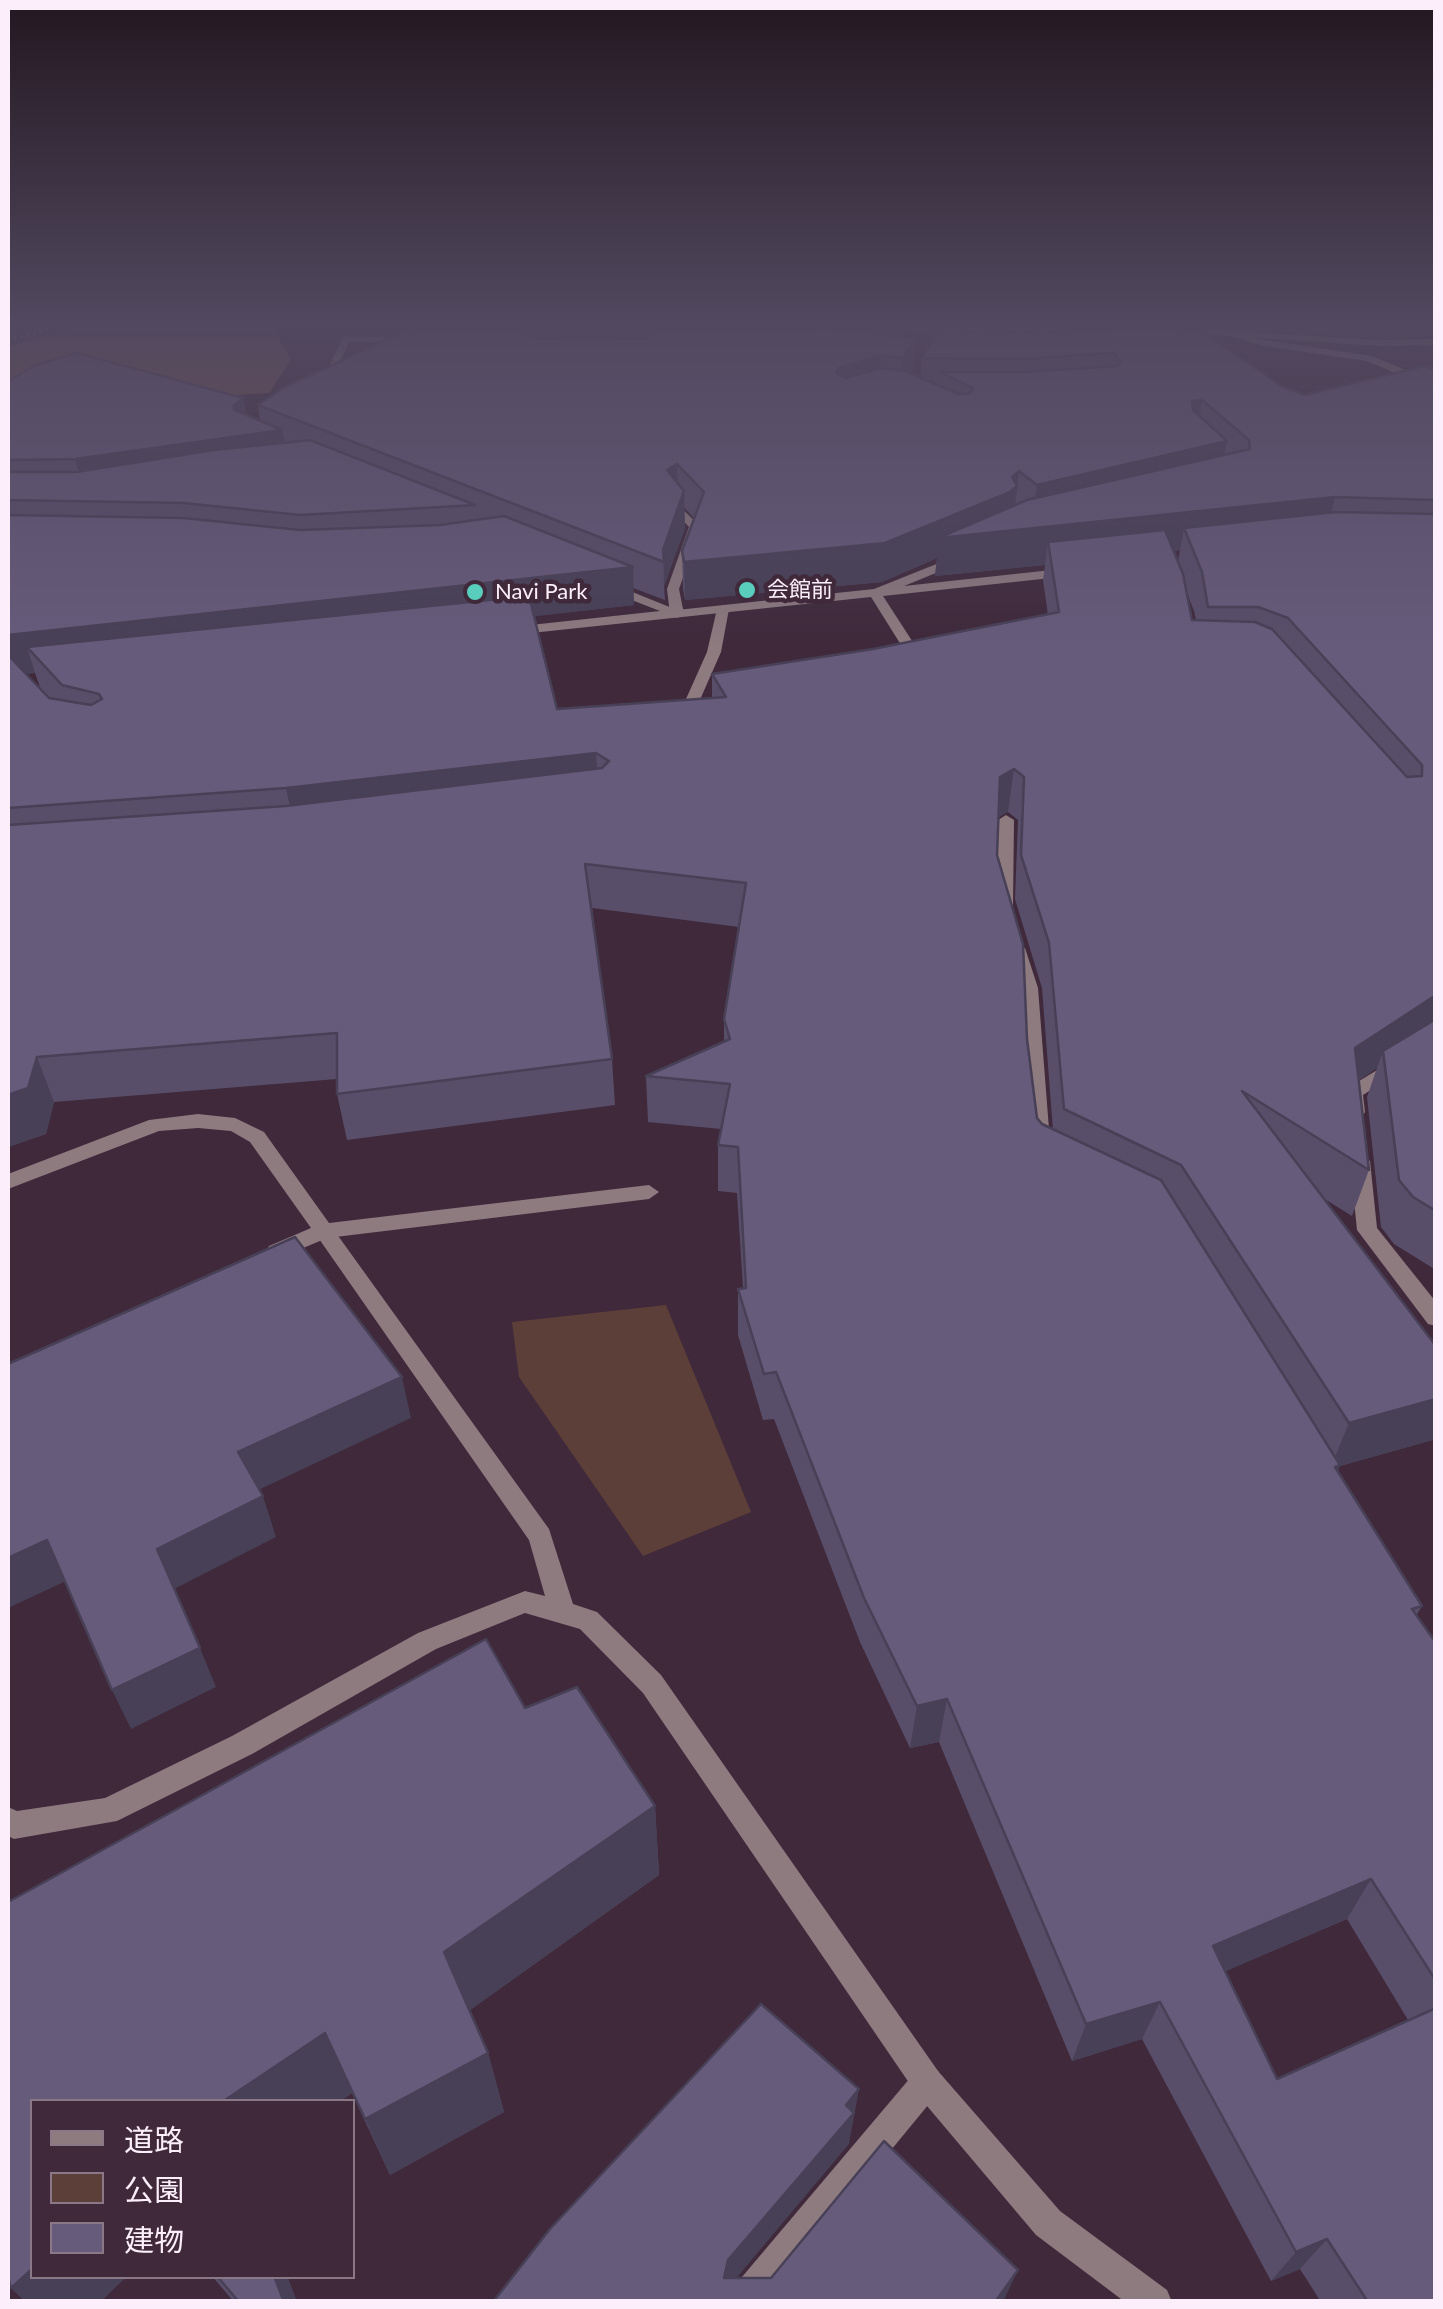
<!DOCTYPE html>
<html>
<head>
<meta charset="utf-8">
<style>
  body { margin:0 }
  #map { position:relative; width:1443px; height:2309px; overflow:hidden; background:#3f293b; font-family:Lato,"Noto Sans JP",sans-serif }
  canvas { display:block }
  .frame { position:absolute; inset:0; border:10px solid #fceefa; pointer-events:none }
  .legend { position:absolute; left:30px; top:2099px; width:325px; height:180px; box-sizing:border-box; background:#3f293b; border:2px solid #8b7887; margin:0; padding:12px 18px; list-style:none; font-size:30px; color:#fceefa }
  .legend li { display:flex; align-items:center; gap:20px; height:50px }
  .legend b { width:50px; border:2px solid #8b7887 }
</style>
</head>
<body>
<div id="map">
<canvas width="1443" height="2309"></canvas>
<div class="frame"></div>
<ul class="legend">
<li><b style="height:12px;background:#8e7b80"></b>道路</li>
<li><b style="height:28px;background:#5d3f39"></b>公園</li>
<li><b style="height:28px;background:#675b7b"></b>建物</li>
</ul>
</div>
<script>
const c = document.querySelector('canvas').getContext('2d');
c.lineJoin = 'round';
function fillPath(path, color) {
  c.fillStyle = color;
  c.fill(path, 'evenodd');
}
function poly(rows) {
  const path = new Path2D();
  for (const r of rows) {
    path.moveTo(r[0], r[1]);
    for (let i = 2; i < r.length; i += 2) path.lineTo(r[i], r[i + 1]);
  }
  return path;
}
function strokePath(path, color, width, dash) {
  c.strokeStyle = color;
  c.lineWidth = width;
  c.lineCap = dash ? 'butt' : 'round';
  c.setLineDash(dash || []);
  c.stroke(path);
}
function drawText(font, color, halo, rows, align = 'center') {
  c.font = font + ' Lato,"Noto Sans JP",sans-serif';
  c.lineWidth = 9;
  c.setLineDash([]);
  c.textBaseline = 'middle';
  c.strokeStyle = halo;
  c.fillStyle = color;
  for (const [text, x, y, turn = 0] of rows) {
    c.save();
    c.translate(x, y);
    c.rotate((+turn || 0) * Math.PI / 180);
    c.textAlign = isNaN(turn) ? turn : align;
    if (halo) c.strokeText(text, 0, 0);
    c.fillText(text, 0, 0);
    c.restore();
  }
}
fillPath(poly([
  [532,326,1435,326,1436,335,1395,339,1160,326,953,345,890,327],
  [666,1305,751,1512,643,1556,519,1377,512,1322]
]), '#5d3f39');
fillPath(poly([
  [68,326,272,326,291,360,269,393,167,399,8,382,8,346,59,333],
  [902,326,1098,326,945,339]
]), '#78534b');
strokePath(poly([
  [8,340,58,326]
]), '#998796', 4, [2.5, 4]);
fillPath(poly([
  [1232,331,1265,340,1372,356,1436,383,1436,390,1367,361,1264,346,1229,336,1232,331],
  [677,504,701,527,679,589,684,614,677,618,670,614,667,589,689,527,671,507,677,504],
  [723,605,729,609,721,652,699,702,674,713,664,713,664,707,686,699,707,652,717,609,723,605],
  [1006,815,1014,820,1013,906,1005,911,997,906,998,820,1006,815],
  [1016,943,1025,948,1038,988,1050,1142,1040,1149,1030,1142,1020,988,1007,948,1016,943],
  [198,1114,235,1118,264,1132,329,1223,649,1185,659,1192,649,1199,327,1238,277,1259,269,1256,266,1251,269,1246,311,1228,250,1142,231,1131,198,1128,159,1131,8,1189,8,1174,149,1120,198,1114],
  [927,2066,938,2071,943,2082,938,2093,766,2302,726,2302,731,2290,916,2071,927,2066]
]), '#8e7b80');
fillPath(poly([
  [1177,327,1379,340,1436,339,1436,345,1379,346,1174,332,1177,327],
  [343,337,410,337,415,340,410,343,349,342,328,386,319,388,343,337],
  [959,555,965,559,963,562,904,586,1070,568,1076,572,1070,576,883,596,927,664,920,668,913,664,871,597,512,635,505,631,512,627,660,611,606,590,604,587,610,583,677,610,874,589,959,555],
  [1436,1034,1436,1049,1363,1095,1365,1112,1362,1117,1348,1117,1343,1093,1346,1089,1436,1034],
  [1360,1154,1370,1161,1377,1228,1436,1302,1436,1326,1428,1324,1357,1230,1350,1161,1360,1154],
  [324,1223,331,1226,549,1529,573,1604,597,1612,661,1675,938,2071,1060,2211,1167,2290,1172,2302,1125,2302,1036,2235,916,2093,643,1693,580,1629,525,1613,436,1649,252,1754,117,1821,14,1839,8,1836,8,1807,17,1811,105,1798,232,1736,418,1633,525,1591,545,1596,529,1540,317,1236,314,1231,317,1226,324,1223]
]), '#8e7b80');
fillPath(poly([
  [416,326,905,326,904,337,913,370,911,374,920,378,922,358,1196,327,1281,386,1305,395,1436,370,1436,1270,1394,1244,1381,1227,1367,1097,1377,1068,1358,1081,1369,1170,1352,1216,1323,1198,1436,1346,1436,1439,1340,1466,1337,1471,1422,1606,1416,1616,1436,1643,1436,2302,1321,2302,1300,2269,1271,2281,1142,2039,1072,2061,939,1742,910,1748,860,1642,774,1419,763,1420,738,1335,738,1289,743,1288,737,1193,718,1191,718,1145,721,1129,648,1122,646,1076,724,1042,724,1019,739,927,592,908,612,1059,615,1105,347,1140,337,1094,337,1079,54,1102,46,1134,8,1147,8,381,243,398,246,415,260,421,258,405],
  [684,507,694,518,682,551,683,589,685,600,882,582,937,558,935,576,1045,565,1043,580,1048,615,873,649,712,674,712,698,557,709,534,616,634,605,633,588,665,600,664,586,685,528],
  [1180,550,1178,562,1173,551],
  [1185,588,1194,611,1196,620,1192,620],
  [35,673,40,687,26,674],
  [1008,812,1018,820,1015,899,1042,988,1053,1130,1042,1124,1037,1118,1027,1039,997,855,998,817],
  [1347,1919,1408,2020,1277,2079,1225,1971],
  [486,1639,525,1708,577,1687,655,1806,659,1875,470,2010,488,2053,504,2112,390,2175,352,2093,339,2102,32,2102,32,2276,127,2276,100,2302,26,2302,11,2288,8,2277,8,1902],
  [212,2276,287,2276,297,2302,234,2302]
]), '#594e6a');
fillPath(poly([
  [900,326,905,326,904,335,898,356],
  [915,338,913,370,901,391,903,358],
  [880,356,878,388,834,406,836,373,838,368],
  [243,398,249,432,282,430,289,465,85,495,75,459,233,406],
  [1202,400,1196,434,1192,401],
  [1227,441,1219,476,1032,521,1037,485],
  [677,464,678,500,667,470],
  [1019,471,1013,523,1335,497,1326,534,1184,528,1180,550,1051,564,1048,542,1045,565,935,576,937,558,882,582,685,600,684,562,1012,477],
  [684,491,685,528,664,586,663,550],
  [633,567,634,605,50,671,27,647,35,673,8,676,8,635],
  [596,753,599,795,295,831,286,788],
  [1014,769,1008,812,994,820,1000,777],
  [1436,995,1436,1027,1383,1051,1377,1068,1339,1093,1355,1048],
  [37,1057,54,1102,46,1134,8,1147,8,1095],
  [402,1377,411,1418,252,1493,238,1452],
  [1436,1399,1436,1439,1340,1466,1320,1511,1330,1469,1349,1423],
  [263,1496,276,1537,174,1589,157,1549],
  [47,1540,66,1581,8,1608,8,1558],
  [200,1648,216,1687,131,1729,112,1690],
  [947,1699,939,1742,910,1748,917,1706],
  [655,1806,659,1875,462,2016,444,1952],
  [1371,1879,1347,1919,1194,1985,1213,1946],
  [1160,2002,1142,2039,1072,2061,1086,2024],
  [325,2033,352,2093,339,2102,222,2102],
  [488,2053,504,2112,390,2175,365,2119],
  [859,2089,849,2144,728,2288,724,2278,728,2260],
  [1327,2239,1300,2269,1271,2281,1296,2252],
  [32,2269,32,2276,127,2276,100,2302,26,2302,11,2288],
  [1018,2270,1003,2302,995,2302],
  [274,2276,287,2276,297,2302,284,2302]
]), '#484056');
const building = poly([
  [416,326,504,326,534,338,648,339,654,333,651,327,553,326,814,326,817,328,915,338,903,358,880,356,838,368,836,373,846,378,881,368,905,371,959,394,970,393,973,388,940,372,1023,372,1117,366,1121,362,1113,353,1023,359,922,358,937,334,1196,327,1281,386,1305,395,1424,366,1436,370,1436,500,1335,497,938,538,1027,500,1250,449,1249,440,1202,400,1192,401,1193,410,1227,441,1037,485,1019,471,1012,477,1017,486,1010,492,885,543,684,562,682,551,704,492,677,464,667,470,684,491,663,550,664,562,258,405,283,388,416,326],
  [77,353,243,398,233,406,235,410,282,430,75,459,8,460,8,381,36,365,77,353],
  [310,440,475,505,300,515,184,503,8,500,8,472,76,472,214,450,310,440],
  [1336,512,1436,514,1436,995,1355,1048,1369,1170,1242,1091,1436,1346,1436,1399,1349,1423,1181,1165,1064,1109,1049,943,1021,855,1024,777,1014,769,1000,777,997,855,1023,944,1027,1039,1037,1118,1042,1124,1161,1180,1340,1465,1335,1467,1422,1606,1412,1609,1436,1643,1436,1981,1371,1879,1213,1946,1277,2079,1436,2008,1436,2302,1368,2302,1327,2239,1296,2252,1160,2002,1086,2024,947,1699,917,1706,864,1598,776,1372,764,1374,738,1289,746,1288,738,1147,718,1145,730,1084,646,1076,730,1039,724,1019,746,883,585,864,612,1059,337,1094,337,1033,37,1057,28,1088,8,1095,8,825,286,806,602,768,609,761,596,753,286,788,8,808,8,655,49,698,91,705,102,699,99,694,62,685,27,647,529,596,557,709,726,697,712,674,873,649,1059,612,1048,542,1165,530,1183,574,1192,620,1255,622,1272,629,1407,777,1422,776,1422,765,1288,618,1258,607,1208,607,1202,572,1184,528,1336,512],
  [8,515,183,518,300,530,440,525,504,516,633,567,8,635,8,515],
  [1436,1019,1436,1211,1413,1197,1399,1180,1383,1051,1436,1019],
  [295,1237,402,1377,238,1452,263,1496,157,1549,200,1648,112,1690,47,1540,8,1558,8,1364,295,1237],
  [486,1639,525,1708,577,1687,655,1806,444,1952,488,2053,365,2119,325,2033,222,2102,32,2102,32,2269,11,2288,8,2277,8,1902,486,1639],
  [761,2004,859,2089,846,2105,854,2113,728,2260,724,2278,771,2278,884,2141,1018,2270,995,2302,493,2302,550,2229,761,2004],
  [217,2276,274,2276,284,2302,239,2302,217,2276]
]);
fillPath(building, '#675b7b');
strokePath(building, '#484056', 2.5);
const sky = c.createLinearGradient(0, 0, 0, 649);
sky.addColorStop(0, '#231720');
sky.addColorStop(0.5, '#524960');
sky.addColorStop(1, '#52496000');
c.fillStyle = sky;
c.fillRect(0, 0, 1443, 649);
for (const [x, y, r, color] of [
  [747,590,10,"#5acebd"],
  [475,592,10,"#5acebd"]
]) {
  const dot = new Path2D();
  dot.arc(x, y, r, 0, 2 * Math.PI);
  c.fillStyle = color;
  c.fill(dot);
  strokePath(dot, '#3f293b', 4);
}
drawText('22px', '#fceefa', '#3f293b', [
  ["会館前",767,590],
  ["Navi Park",495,592]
], 'left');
</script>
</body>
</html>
